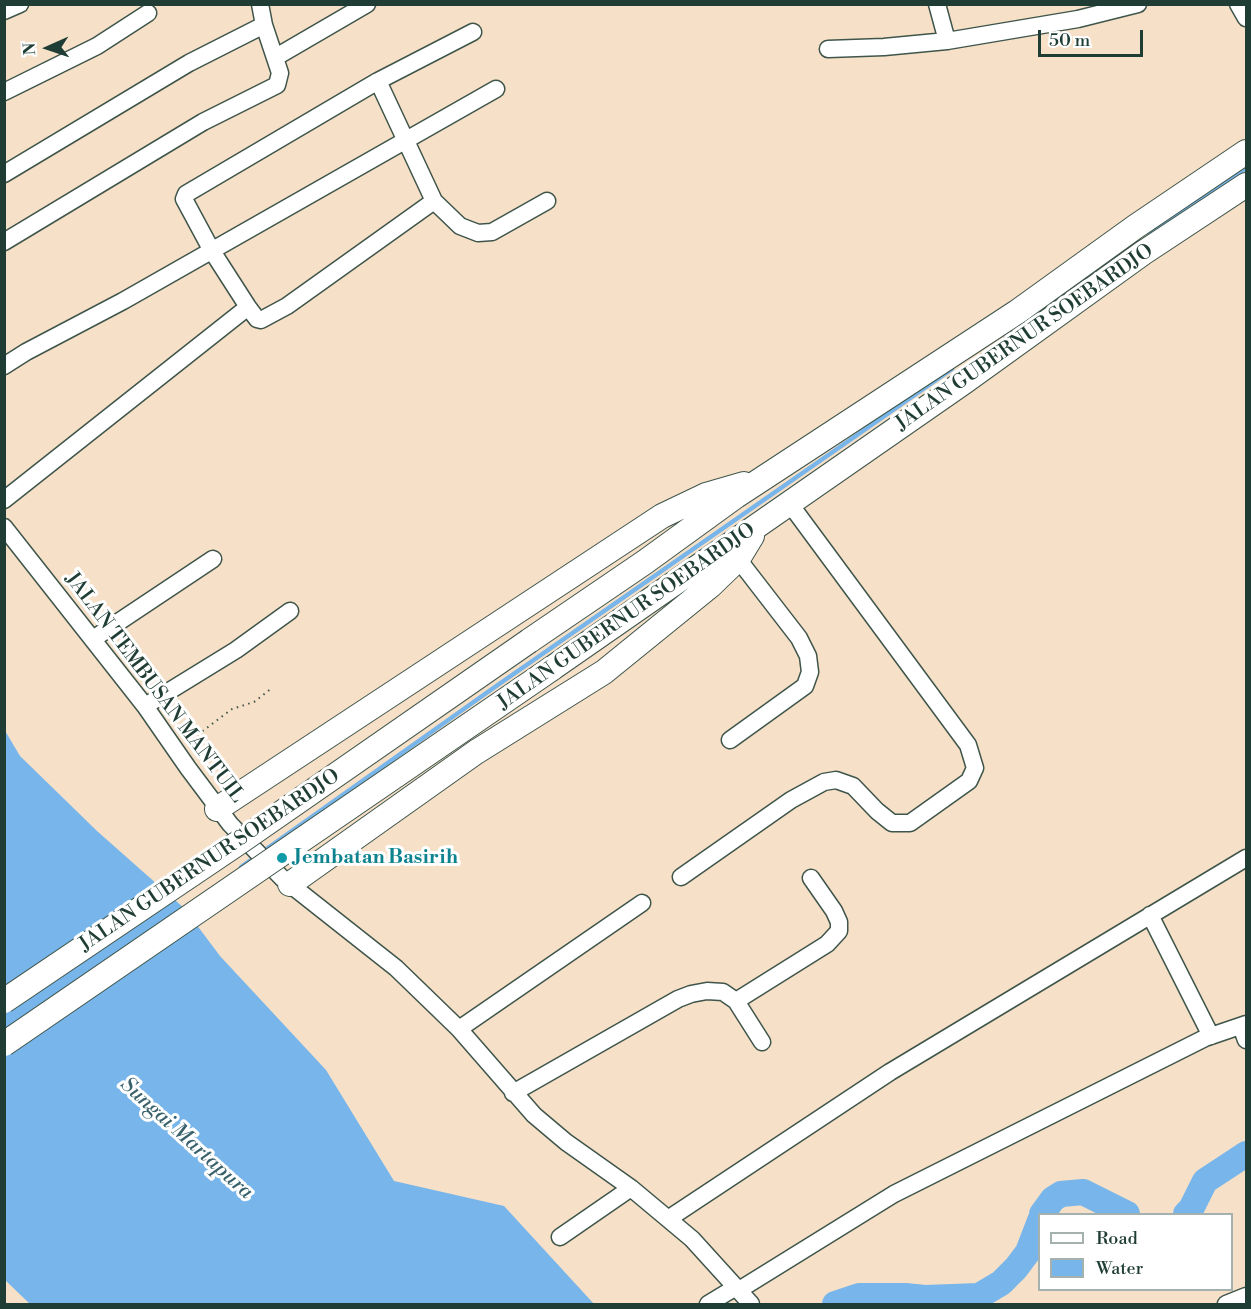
<!DOCTYPE html>
<html>
<head>
<meta charset="utf-8">
<style>
  body { margin:0 }
  #map { position:relative; width:1251px; height:1309px; overflow:hidden; background:#f6e0c8; font-family:"Libre Bodoni",serif }
  canvas { display:block }
  .frame { position:absolute; inset:0; border:6px solid #1f3d34; pointer-events:none }
  .legend { position:absolute; left:1038px; top:1213px; width:195px; height:78px; box-sizing:border-box; background:#fff; border:2px solid #a5b1ae; margin:0; padding:8px 10px; list-style:none; font-size:18px; color:#1f3d34 }
  .legend li { display:flex; align-items:center; gap:12px; height:30px }
  .legend b { width:30px; border:2px solid #a5b1ae }
  .north { position:absolute; left:18px; top:18px; width:60px; height:60px; -webkit-text-stroke:4px #fff; paint-order:stroke; rotate:267deg; font-size:16px; font-weight:700; line-height:24px; text-align:center; color:#1f3d34 }
  .north::after { content:''; display:block; margin:auto; width:21px; height:27px; background:#1f3d34; clip-path:polygon(50% 0,100% 100%,50% 72%,0 100%) }
  .scale { position:absolute; left:1038px; top:30px; width:105px; height:27px; box-sizing:border-box; border:3px solid #1f3d34; border-top:0; padding-left:8px; font-size:18px; line-height:21px; white-space:nowrap; color:#1f3d34; -webkit-text-stroke:4px #fff; paint-order:stroke }
</style>
</head>
<body>
<div id="map">
<canvas width="1251" height="1309"></canvas>
<div class="frame"></div>
<ul class="legend">
<li><b style="height:8px;background:#fff"></b>Road</li>
<li><b style="height:16px;background:#77b5ea"></b>Water</li>
</ul>
<div class="north">N</div>
<div class="scale">50 m</div>
</div>
<script>
const c = document.querySelector('canvas').getContext('2d');
c.lineJoin = 'round';
function fillPath(path, color) {
  c.fillStyle = color;
  c.fill(path, 'evenodd');
}
function poly(rows) {
  const path = new Path2D();
  for (const r of rows) {
    path.moveTo(r[0], r[1]);
    for (let i = 2; i < r.length; i += 2) path.lineTo(r[i], r[i + 1]);
  }
  return path;
}
function strokePath(path, color, width, dash) {
  c.strokeStyle = color;
  c.lineWidth = width;
  c.lineCap = dash ? 'butt' : 'round';
  c.setLineDash(dash || []);
  c.stroke(path);
}
function drawText(font, color, halo, rows, align = 'center') {
  c.font = font + ' "Libre Bodoni",serif';
  c.lineWidth = 6;
  c.setLineDash([]);
  c.textBaseline = 'middle';
  c.strokeStyle = halo;
  c.fillStyle = color;
  for (const [text, x, y, turn = 0] of rows) {
    c.save();
    c.translate(x, y);
    c.rotate((+turn || 0) * Math.PI / 180);
    c.textAlign = isNaN(turn) ? turn : align;
    if (halo) c.strokeText(text, 0, 0);
    c.fillText(text, 0, 0);
    c.restore();
  }
}
fillPath(poly([
  [4,729,20,756,97,831,184,908,220,956,326,1070,394,1181,504,1206,594,1304,30,1304,5,1280]
]), '#77b5ea');
strokePath(poly([
  [1150,234,1246,168],
  [1068,290,1130,247],
  [241,867,492,689,952,369]
]), '#77b5ea', 4.5);
strokePath(poly([
  [1042,1214,1053,1199,1061,1194,1083,1192,1127,1214],
  [1186,1214,1191,1209,1205,1181,1246,1154],
  [835,1304,859,1296,905,1296,925,1298,979,1296,1001,1283,1016,1268,1028,1252,1040,1221]
]), '#77b5ea', 26);
const minor = poly([
  [937,4,947,41],
  [1238,4,1246,18],
  [4,11,20,4],
  [828,49,884,47,947,41,1078,19,1138,4],
  [276,57,367,4],
  [378,81,434,201,460,226,478,233,492,232,547,201],
  [4,92,97,46,148,13],
  [4,174,189,63,264,25],
  [434,201,287,306,261,320,257,319,248,307,212,251,184,199,186,194,378,81,473,32],
  [4,242,203,122,277,85,280,73,264,25,260,4],
  [4,366,26,352,123,301,496,89],
  [4,500,248,307],
  [4,527,145,706,188,768,230,824,282,878,396,968,459,1029,534,1115,566,1142,631,1188,692,1239,751,1304],
  [93,639,213,559],
  [145,706,236,650,290,611],
  [730,740,805,686,810,672,808,656,799,638,738,559],
  [681,877,791,800,824,782,836,780,853,786,877,811,892,823,910,823,969,781,975,768,968,745,790,504],
  [1150,915,1211,1036],
  [736,1001,827,944,839,931,839,922,834,911,811,878],
  [1241,1026,1246,1040],
  [459,1029,642,903],
  [513,1093,678,999,691,994,707,991,723,992,736,1001,762,1042],
  [668,1219,890,1072,1246,858],
  [560,1237,631,1188],
  [739,1290,894,1194,1205,1038,1246,1024],
  [708,1304,736,1287],
  [1226,1304,1246,1296]
]);
const highway = poly([
  [529,641,645,562,736,496,1017,312,1135,227,1246,152],
  [551,669,964,382,1143,253,1246,185],
  [217,809,662,516,706,495,744,484],
  [290,884,476,752,604,672,710,586,738,559,752,536]
]);
strokePath(minor, '#3f554a', 19);
strokePath(highway, '#3f554a', 26);
strokePath(poly([
  [188,742,232,709,254,702,272,688]
]), '#3f554a', 2, [1.5, 4.5]);
strokePath(minor, '#fff', 16);
strokePath(highway, '#fff', 24);
const highwayBridge = poly([
  [4,1001,241,841,529,641],
  [4,1044,551,669]
]);
strokePath(highwayBridge, '#3f554a', 26, []);
strokePath(highwayBridge, '#fff', 24);
for (const [x, y, r, color] of [
  [282,858,6,"#0f9aa8"]
]) {
  const dot = new Path2D();
  dot.arc(x, y, r, 0, 2 * Math.PI);
  c.fillStyle = color;
  c.fill(dot);
  strokePath(dot, '#fff', 2);
}
drawText('20px', '#1f3d34', '#fff', [
  ["JALAN GUBERNUR SOEBARDJO",1025,338,-35],
  ["JALAN GUBERNUR SOEBARDJO",627,617,-35],
  ["JALAN TEMBUSAN MANTUIL",154,688,53],
  ["JALAN GUBERNUR SOEBARDJO",210,861,-34]
]);
drawText('bold 20px', '#0d838f', '#fff', [
  ["Jembatan Basirih",294,858]
], 'left');
drawText('italic 21px', '#39616b', '#fff', [
  ["Sungai Martapura",186,1139,42]
]);
</script>
</body>
</html>
